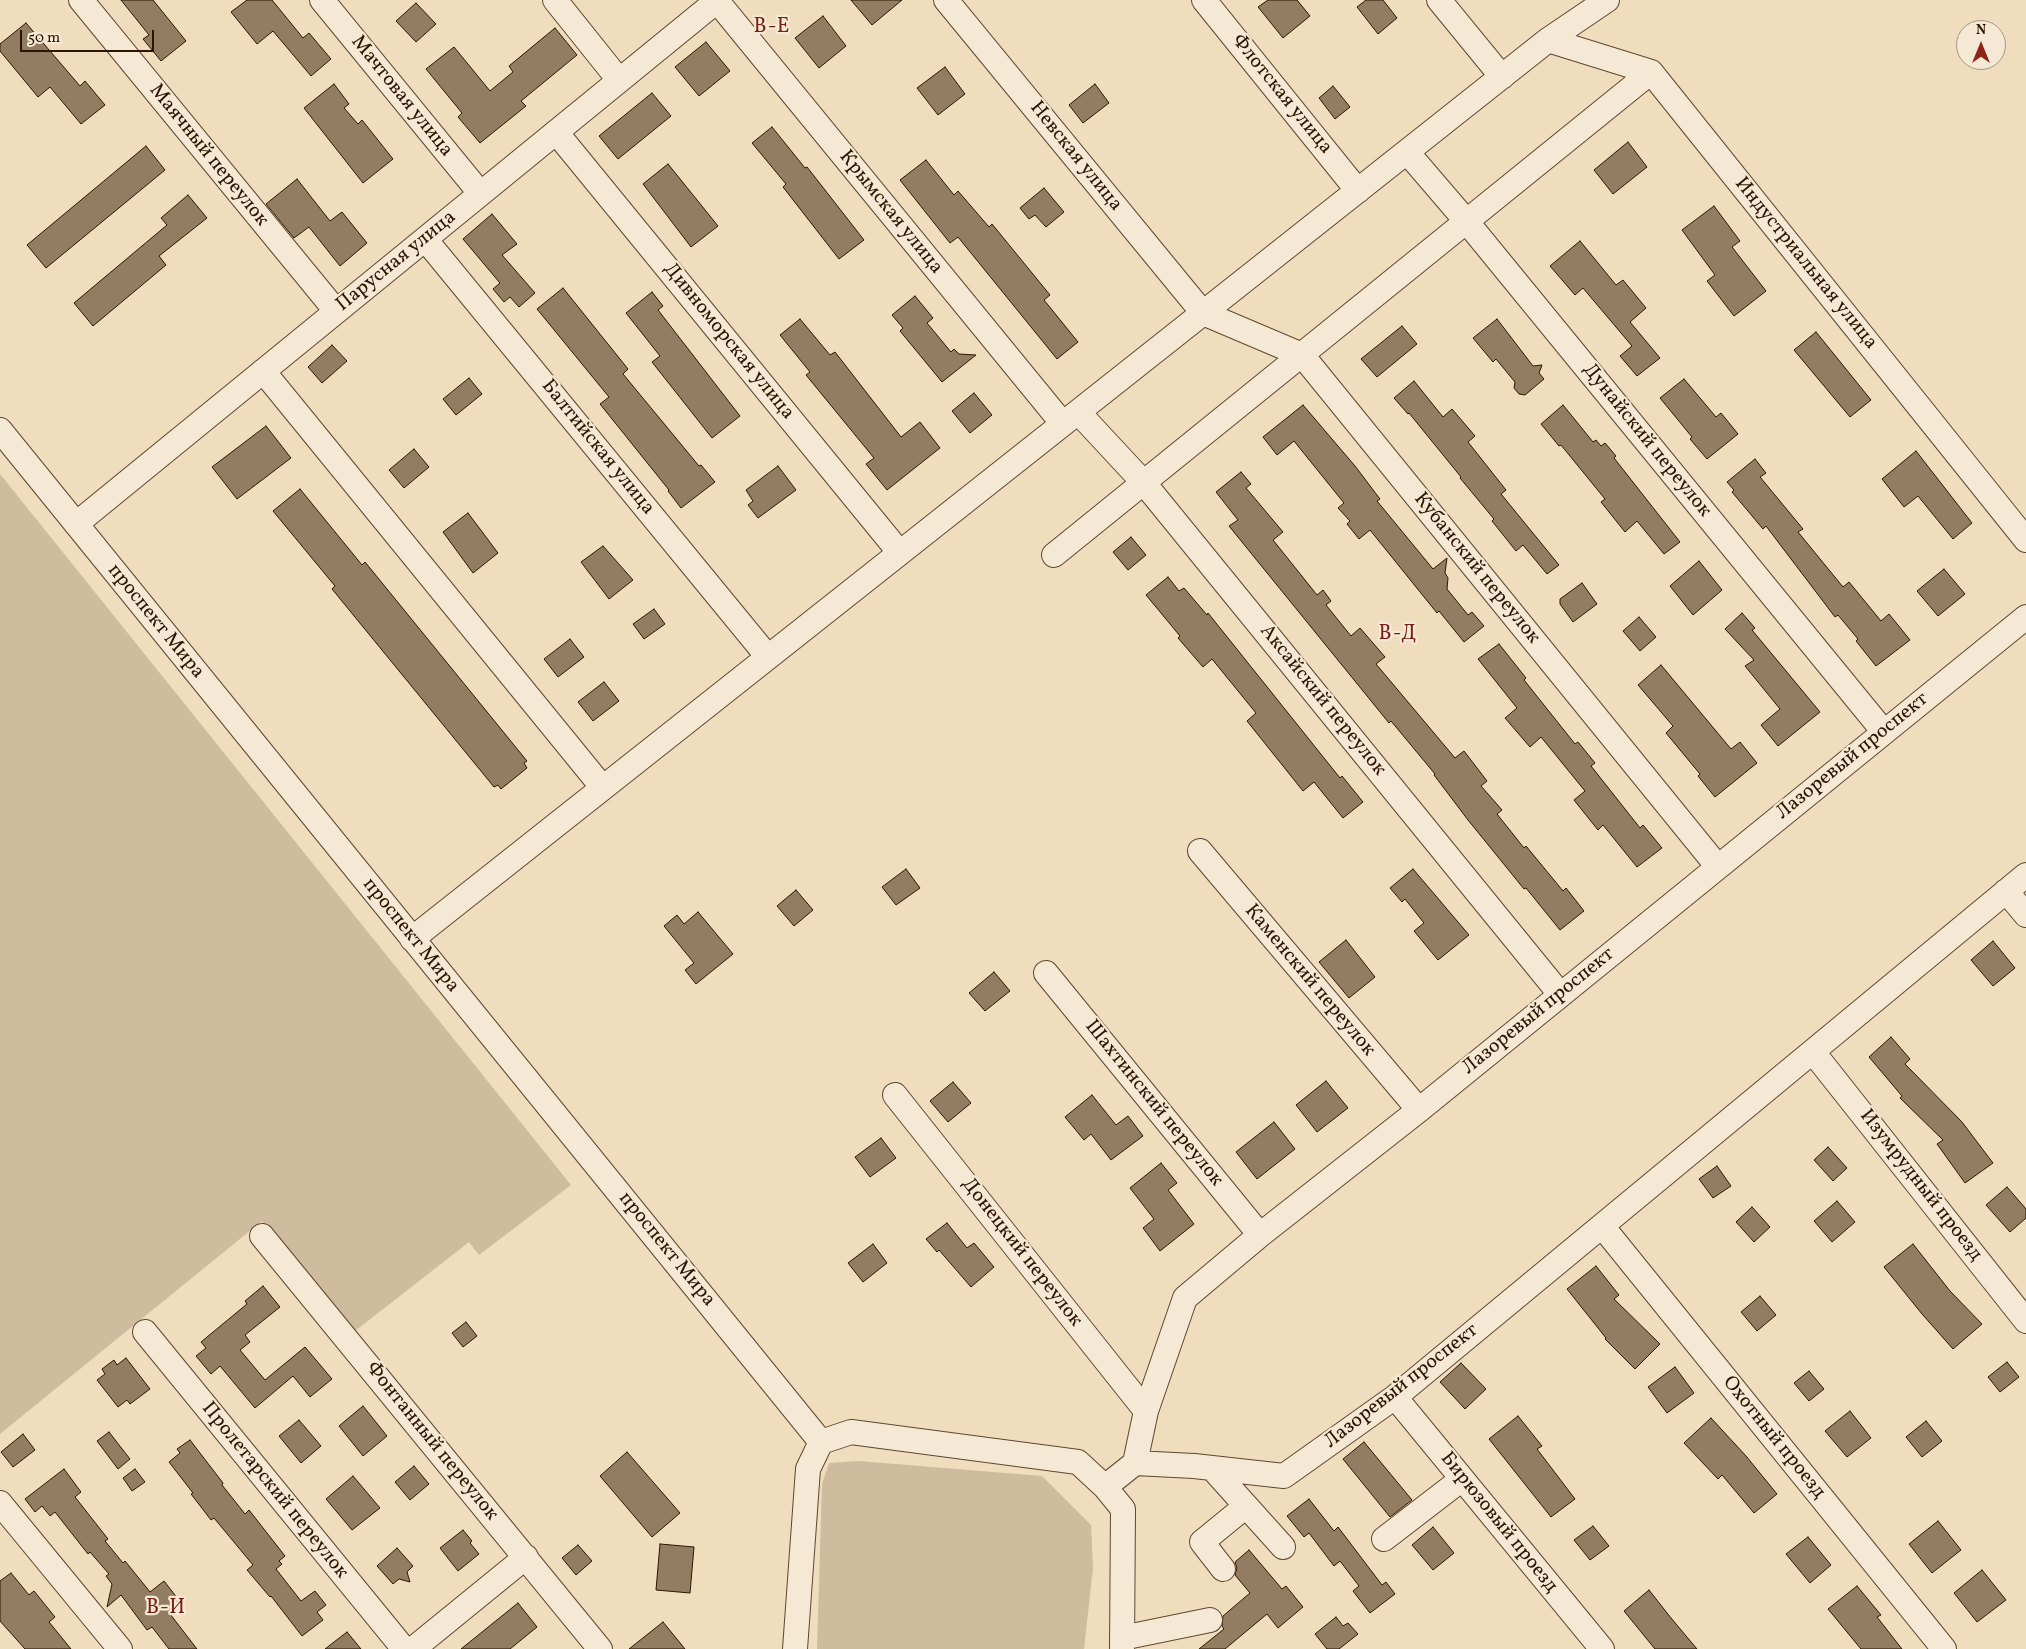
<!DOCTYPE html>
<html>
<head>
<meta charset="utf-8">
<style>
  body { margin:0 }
  #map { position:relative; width:2026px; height:1649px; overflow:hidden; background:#f0ddbe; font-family:Vollkorn,serif }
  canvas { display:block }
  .north { position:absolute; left:1956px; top:20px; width:50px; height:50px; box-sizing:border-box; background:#f5e9d5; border:1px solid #a59480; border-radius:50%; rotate:0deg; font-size:14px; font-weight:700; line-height:20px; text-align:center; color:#2c1501 }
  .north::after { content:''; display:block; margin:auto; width:18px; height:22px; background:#8f2418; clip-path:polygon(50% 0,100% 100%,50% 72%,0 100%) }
  .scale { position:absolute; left:20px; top:30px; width:134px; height:22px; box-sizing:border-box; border:2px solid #2c1501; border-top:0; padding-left:6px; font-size:15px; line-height:18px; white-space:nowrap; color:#2c1501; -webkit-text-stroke:4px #f5e9d5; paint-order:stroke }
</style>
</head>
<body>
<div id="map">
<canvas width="2026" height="1649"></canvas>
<div class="north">N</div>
<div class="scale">50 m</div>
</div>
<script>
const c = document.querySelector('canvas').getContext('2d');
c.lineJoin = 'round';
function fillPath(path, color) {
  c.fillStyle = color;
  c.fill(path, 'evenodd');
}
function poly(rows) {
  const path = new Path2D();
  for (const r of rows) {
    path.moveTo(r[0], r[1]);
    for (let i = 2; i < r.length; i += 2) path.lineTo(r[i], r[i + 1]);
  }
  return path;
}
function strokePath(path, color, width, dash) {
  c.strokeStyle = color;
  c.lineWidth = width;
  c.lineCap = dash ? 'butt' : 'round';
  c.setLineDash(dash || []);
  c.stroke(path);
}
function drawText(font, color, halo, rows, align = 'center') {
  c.font = font + ' Vollkorn,serif';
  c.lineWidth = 4.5;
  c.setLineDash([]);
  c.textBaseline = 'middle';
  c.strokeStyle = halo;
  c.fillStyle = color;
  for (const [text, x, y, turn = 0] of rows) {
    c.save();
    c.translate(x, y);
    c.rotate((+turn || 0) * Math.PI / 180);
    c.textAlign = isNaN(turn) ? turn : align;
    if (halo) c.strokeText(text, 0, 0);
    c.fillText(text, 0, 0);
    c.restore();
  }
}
fillPath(poly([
  [0,474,571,1185,479,1255,469,1242,355,1331,262,1221,0,1434],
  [859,1461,1042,1476,1091,1525,1093,1568,1084,1649,817,1649,822,1484,829,1463]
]), '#cfbb9e');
const building = poly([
  [121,0,153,0,186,41,161,61,143,39,149,35,121,0],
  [247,0,272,0,303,38,309,33,331,59,311,76,273,31,257,44,231,12,247,0],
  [851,0,902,0,872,25,851,0],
  [1268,0,1297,0,1310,16,1283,38,1258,7,1268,0],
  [1366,0,1383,0,1397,18,1378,34,1357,7,1366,0],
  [416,3,436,24,416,42,396,21,416,3],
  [823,16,846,46,819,68,795,38,823,16],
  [26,23,80,86,85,81,105,105,81,124,50,87,38,97,0,51,0,44,26,23],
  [555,28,577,55,521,101,526,106,480,143,458,117,462,113,426,69,454,47,490,91,513,72,509,66,555,28],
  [706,42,730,71,699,96,675,67,706,42],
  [945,67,965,94,938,115,917,88,945,67],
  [334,84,349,104,344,108,358,124,362,120,393,159,363,183,304,108,334,84],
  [1095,84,1109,103,1083,123,1069,105,1095,84],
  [1333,86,1350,107,1335,119,1319,98,1333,86],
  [652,93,671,116,618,159,599,136,652,93],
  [772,127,805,168,807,167,864,240,839,259,783,187,786,184,752,143,772,127],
  [1628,142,1647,167,1613,194,1594,170,1628,142],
  [146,146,165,170,46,268,27,245,146,146],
  [926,160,954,195,958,191,989,227,992,224,1050,295,1044,300,1078,342,1057,359,958,237,950,243,900,180,926,160],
  [668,164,718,226,691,247,643,184,668,164],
  [297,179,330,221,342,212,367,243,340,266,309,227,294,238,266,204,297,179],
  [1044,188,1064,212,1046,227,1035,215,1029,219,1020,208,1044,188],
  [188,195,207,218,159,256,166,265,93,326,74,303,167,225,161,218,188,195],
  [1714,206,1740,241,1732,247,1766,291,1734,316,1707,281,1715,275,1682,230,1714,206],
  [492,214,517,244,502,255,535,293,519,307,510,297,504,302,493,289,500,283,463,239,492,214],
  [1580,241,1616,285,1623,280,1646,308,1630,322,1660,358,1637,376,1620,356,1632,346,1583,288,1575,295,1550,266,1580,241],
  [563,288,628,369,623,374,699,466,701,465,715,482,681,508,668,491,669,490,600,404,609,397,537,309,563,288],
  [652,292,663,306,658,310,740,416,712,438,652,362,660,356,626,313,652,292],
  [915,296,933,318,927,323,951,352,954,349,959,354,976,355,942,382,900,331,903,328,892,315,915,296],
  [800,319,830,355,835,352,901,437,920,422,940,448,887,490,866,464,874,458,806,375,810,372,780,335,800,319],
  [1497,319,1533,366,1542,365,1539,373,1544,379,1525,395,1519,394,1514,388,1515,382,1496,359,1493,362,1473,338,1497,319],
  [1402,326,1417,344,1377,377,1361,359,1402,326],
  [1816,332,1871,400,1850,417,1794,350,1816,332],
  [332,345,347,361,322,383,308,367,332,345],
  [469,378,482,394,456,415,443,399,469,378],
  [1684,379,1716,417,1721,413,1738,434,1707,459,1690,439,1692,437,1660,398,1684,379],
  [1414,381,1443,417,1452,409,1475,436,1468,442,1506,490,1501,494,1559,565,1547,574,1523,545,1516,551,1492,521,1494,519,1460,478,1461,477,1409,413,1408,414,1394,398,1414,381],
  [974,393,992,415,970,433,952,411,974,393],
  [1303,405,1355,466,1380,499,1377,501,1433,569,1447,558,1445,573,1448,578,1447,589,1468,615,1472,612,1484,626,1464,642,1439,611,1437,613,1370,530,1359,539,1347,524,1350,521,1338,508,1344,503,1294,441,1277,455,1263,437,1303,405],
  [1563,405,1593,442,1596,440,1601,446,1605,443,1616,456,1614,458,1680,542,1664,554,1637,521,1625,532,1601,502,1605,499,1561,445,1559,446,1541,424,1563,405],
  [266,426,291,458,237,499,212,467,266,426],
  [414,449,429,467,404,488,389,470,414,449],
  [1916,451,1972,523,1953,539,1918,496,1904,507,1882,479,1916,451],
  [1755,459,1766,473,1760,477,1803,529,1798,532,1843,587,1849,582,1881,621,1889,614,1910,640,1876,666,1856,641,1858,639,1838,615,1835,617,1766,526,1763,529,1732,492,1734,490,1727,482,1755,459],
  [778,466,796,490,758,518,748,505,753,501,746,490,778,466],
  [1241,472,1251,484,1246,488,1283,532,1273,540,1317,595,1323,590,1331,601,1326,605,1351,636,1360,628,1385,657,1376,664,1455,758,1464,751,1487,781,1481,786,1502,810,1497,814,1524,848,1526,846,1563,891,1566,888,1584,911,1560,930,1526,888,1524,889,1468,820,1434,775,1435,774,1391,721,1389,723,1229,526,1238,520,1216,492,1241,472],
  [300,489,362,565,365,562,527,761,524,763,527,768,501,789,498,785,494,787,332,589,335,586,273,511,300,489],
  [468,513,498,553,473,573,443,532,468,513],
  [1131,537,1146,555,1128,570,1113,552,1131,537],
  [603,546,633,580,609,599,581,562,603,546],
  [1699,561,1722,590,1693,615,1670,586,1699,561],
  [1944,569,1965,594,1938,616,1917,591,1944,569],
  [1168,577,1179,591,1184,588,1207,615,1208,613,1340,778,1342,776,1363,802,1343,818,1314,782,1303,791,1247,721,1256,713,1212,659,1203,667,1178,638,1180,636,1146,595,1168,577],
  [1582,583,1597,604,1573,622,1560,604,1560,599,1582,583],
  [654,609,665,624,644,639,633,624,654,609],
  [1742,613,1755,628,1752,630,1820,712,1778,746,1761,725,1780,709,1745,666,1754,660,1725,629,1742,613],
  [1639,617,1656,637,1640,651,1623,631,1639,617],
  [570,639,584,657,558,677,544,659,570,639],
  [1499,644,1526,678,1524,680,1575,744,1578,742,1595,763,1591,766,1640,828,1643,825,1662,848,1637,867,1603,825,1598,830,1574,800,1585,791,1541,737,1530,747,1505,718,1517,708,1478,659,1499,644],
  [1661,665,1731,749,1740,742,1757,763,1715,797,1698,776,1700,774,1666,733,1673,726,1638,685,1661,665],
  [604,682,619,701,593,721,578,702,604,682],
  [906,869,920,888,896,905,882,887,906,869],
  [1413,869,1469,935,1438,960,1414,931,1424,923,1405,899,1402,902,1390,888,1413,869],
  [796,890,813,910,794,926,777,906,796,890],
  [698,912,733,954,696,984,685,970,694,963,664,926,677,915,684,924,698,912],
  [1346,940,1375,977,1349,998,1319,962,1346,940],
  [1993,941,2015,968,1993,986,1971,960,1993,941],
  [994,972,1010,991,985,1011,969,993,994,972],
  [1891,1037,1910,1059,1905,1064,1962,1122,1993,1163,1965,1183,1937,1144,1943,1140,1900,1098,1902,1096,1869,1057,1891,1037],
  [1326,1081,1348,1108,1317,1132,1296,1105,1326,1081],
  [953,1082,971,1103,948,1122,930,1101,953,1082],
  [1092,1095,1116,1125,1128,1116,1143,1136,1111,1160,1091,1134,1084,1140,1065,1117,1092,1095],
  [1274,1122,1295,1149,1257,1179,1236,1152,1274,1122],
  [881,1138,896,1158,870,1177,855,1157,881,1138],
  [1828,1147,1847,1168,1833,1181,1814,1160,1828,1147],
  [1161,1163,1177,1183,1168,1190,1194,1224,1160,1251,1143,1228,1154,1219,1130,1188,1161,1163],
  [1717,1166,1731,1186,1713,1198,1699,1179,1717,1166],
  [2007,1187,2026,1209,2026,1218,2010,1232,1986,1205,2007,1187],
  [1837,1201,1855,1222,1832,1242,1814,1221,1837,1201],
  [1752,1207,1770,1227,1754,1242,1736,1222,1752,1207],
  [947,1223,967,1248,974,1243,994,1267,971,1287,939,1250,937,1252,926,1239,947,1223],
  [873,1244,887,1263,863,1282,848,1263,873,1244],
  [1913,1244,1950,1291,1982,1324,1953,1349,1922,1314,1884,1267,1913,1244],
  [1596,1266,1619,1295,1614,1299,1660,1344,1635,1369,1605,1339,1606,1338,1567,1289,1596,1266],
  [263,1286,280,1307,245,1335,250,1342,240,1350,265,1380,305,1347,332,1379,310,1397,293,1376,255,1408,220,1366,211,1374,196,1356,206,1348,201,1342,247,1304,245,1301,263,1286],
  [1760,1296,1776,1315,1757,1331,1741,1312,1760,1296],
  [466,1322,477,1336,463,1347,452,1333,466,1322],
  [126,1358,150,1389,130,1404,127,1400,118,1407,97,1380,105,1374,102,1369,114,1360,117,1365,126,1358],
  [2007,1362,2019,1377,2000,1392,1988,1377,2007,1362],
  [1461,1363,1486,1389,1465,1409,1440,1382,1461,1363],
  [1675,1367,1694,1393,1667,1413,1648,1387,1675,1367],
  [1809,1371,1824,1389,1809,1401,1794,1383,1809,1371],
  [363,1406,387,1436,363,1456,339,1426,363,1406],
  [1850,1411,1871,1438,1847,1457,1825,1431,1850,1411],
  [1518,1416,1542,1446,1537,1449,1575,1499,1551,1517,1489,1439,1518,1416],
  [1711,1418,1746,1456,1777,1494,1754,1513,1722,1475,1718,1479,1684,1443,1711,1418],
  [299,1420,321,1446,301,1463,279,1436,299,1420],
  [1926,1421,1942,1441,1922,1457,1906,1437,1926,1421],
  [109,1432,130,1459,118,1469,97,1441,109,1432],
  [23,1434,35,1450,13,1467,1,1452,23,1434],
  [190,1440,223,1483,222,1485,245,1514,249,1510,285,1556,279,1561,282,1564,276,1569,301,1601,315,1591,326,1605,317,1612,323,1620,302,1636,271,1596,270,1597,247,1570,253,1565,214,1518,211,1520,191,1494,193,1493,169,1462,180,1453,177,1449,190,1440],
  [1364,1442,1412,1500,1390,1517,1343,1459,1364,1442],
  [627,1452,680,1513,652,1537,600,1476,627,1452],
  [414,1466,429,1484,410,1500,395,1482,414,1466],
  [64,1469,81,1492,75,1497,108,1539,105,1541,123,1563,125,1561,150,1592,164,1581,182,1604,170,1614,197,1649,169,1649,152,1627,147,1630,121,1595,107,1607,112,1584,106,1576,109,1574,90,1552,88,1554,55,1512,50,1516,42,1506,35,1512,25,1499,64,1469],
  [135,1469,145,1482,132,1491,123,1478,135,1469],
  [353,1476,380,1508,352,1530,326,1499,353,1476],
  [1309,1499,1334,1531,1338,1527,1382,1585,1386,1582,1395,1594,1370,1613,1353,1591,1359,1586,1340,1561,1334,1566,1309,1533,1304,1537,1287,1516,1309,1499],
  [1938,1521,1961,1550,1932,1573,1909,1544,1938,1521],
  [1593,1526,1609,1546,1590,1560,1574,1540,1593,1526],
  [1433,1527,1454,1553,1433,1570,1412,1545,1433,1527],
  [463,1530,472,1541,470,1543,479,1554,458,1571,440,1548,463,1530],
  [1808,1537,1831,1565,1810,1583,1786,1554,1808,1537],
  [660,1544,694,1547,690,1593,656,1590,660,1544],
  [578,1545,592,1561,576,1575,562,1558,578,1545],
  [397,1548,413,1566,407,1572,410,1582,399,1579,393,1584,377,1566,397,1548],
  [1249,1550,1282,1589,1286,1586,1303,1607,1278,1628,1267,1614,1225,1649,1199,1649,1224,1629,1222,1626,1223,1616,1250,1593,1235,1575,1237,1568,1235,1562,1249,1550],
  [1982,1570,2006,1600,1977,1622,1954,1593,1982,1570],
  [11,1573,29,1595,34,1591,55,1617,49,1622,71,1649,25,1649,0,1621,0,1581,11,1573],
  [1857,1586,1881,1615,1877,1617,1902,1649,1861,1649,1828,1609,1857,1586],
  [1649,1590,1671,1618,1697,1649,1655,1649,1624,1611,1649,1590],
  [518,1603,537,1627,510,1649,461,1649,518,1603],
  [1336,1617,1343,1626,1348,1623,1358,1634,1339,1649,1327,1649,1315,1634,1336,1617],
  [663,1622,685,1649,629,1649,663,1622],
  [347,1632,361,1649,325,1649,347,1632]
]);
fillPath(building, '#927d63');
strokePath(building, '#2c1501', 1);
const minor = poly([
  [81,0,336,311],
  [322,0,480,193],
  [555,0,619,80],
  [946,0,1203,313,1302,355,1718,867],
  [1204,0,1358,191],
  [1439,0,1502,77],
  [717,1,1063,424],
  [1548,40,1651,72,2026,540],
  [556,132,900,553],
  [1407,152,1467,222,1884,732],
  [425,239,768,657],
  [263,371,603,788],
  [1078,412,1144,483,1560,994],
  [0,430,821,1442],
  [76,524,718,0],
  [1054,555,1651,72],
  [1200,851,1419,1110],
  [2006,891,2026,915],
  [412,939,1548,40,1607,0],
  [1046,973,1260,1235],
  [1813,1052,2026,1321],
  [895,1095,1146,1411],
  [1602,1226,1944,1649],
  [262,1236,600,1649],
  [145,1332,404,1649],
  [1395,1397,1602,1649],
  [1135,1463,1146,1411,1185,1298,1260,1235,1419,1110,2026,617],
  [1212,1468,1283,1547],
  [1105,1487,1135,1463,1194,1466,1284,1476,1395,1397,2026,875],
  [0,1503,120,1649],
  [1384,1539,1462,1479],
  [1223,1569,1202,1542,1246,1506],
  [1122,1638,1210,1620],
  [413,1649,526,1557],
  [795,1649,808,1469,821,1442,851,1432,1078,1462,1105,1487,1123,1509,1122,1649]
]);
strokePath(minor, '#5d4730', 26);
strokePath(minor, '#f5e9d5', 24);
drawText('20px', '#2c1501', '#f5e9d5', [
  ["Флотская улица",1281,95,51],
  ["Мачтовая улица",401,97,51],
  ["Маячный переулок",208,156,51],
  ["Невская улица",1075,157,51],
  ["Крымская улица",890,213,51],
  ["Парусная улица",397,262,-39],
  ["Индустриальная улица",1805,264,51],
  ["Дивноморская улица",728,342,51],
  ["Дунайский переулок",1646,441,51],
  ["Балтийская улица",597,448,51],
  ["Кубанский переулок",1476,569,51],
  ["проспект Мира",155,622,51],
  ["Аксайский переулок",1322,701,51],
  ["Лазоревый проспект",1853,757,-39],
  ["проспект Мира",410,936,51],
  ["Каменский переулок",1309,981,50],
  ["Лазоревый проспект",1539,1012,-39],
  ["Шахтинский переулок",1153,1104,51],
  ["Изумрудный проезд",1920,1186,52],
  ["проспект Мира",666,1250,51],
  ["Донецкий переулок",1021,1253,52],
  ["Лазоревый проспект",1402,1387,-38],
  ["Охотный проезд",1773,1438,51],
  ["Фонтанный переулок",431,1442,51],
  ["Пролетарский переулок",274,1491,51],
  ["Бирюзовый проезд",1498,1523,51]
]);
c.letterSpacing = '1px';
drawText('21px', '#7a1f14', '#f5e9d5', [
  ["В-Е",772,28],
  ["В-Д",1398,635],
  ["В-И",166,1609]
]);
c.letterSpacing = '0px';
</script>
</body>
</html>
